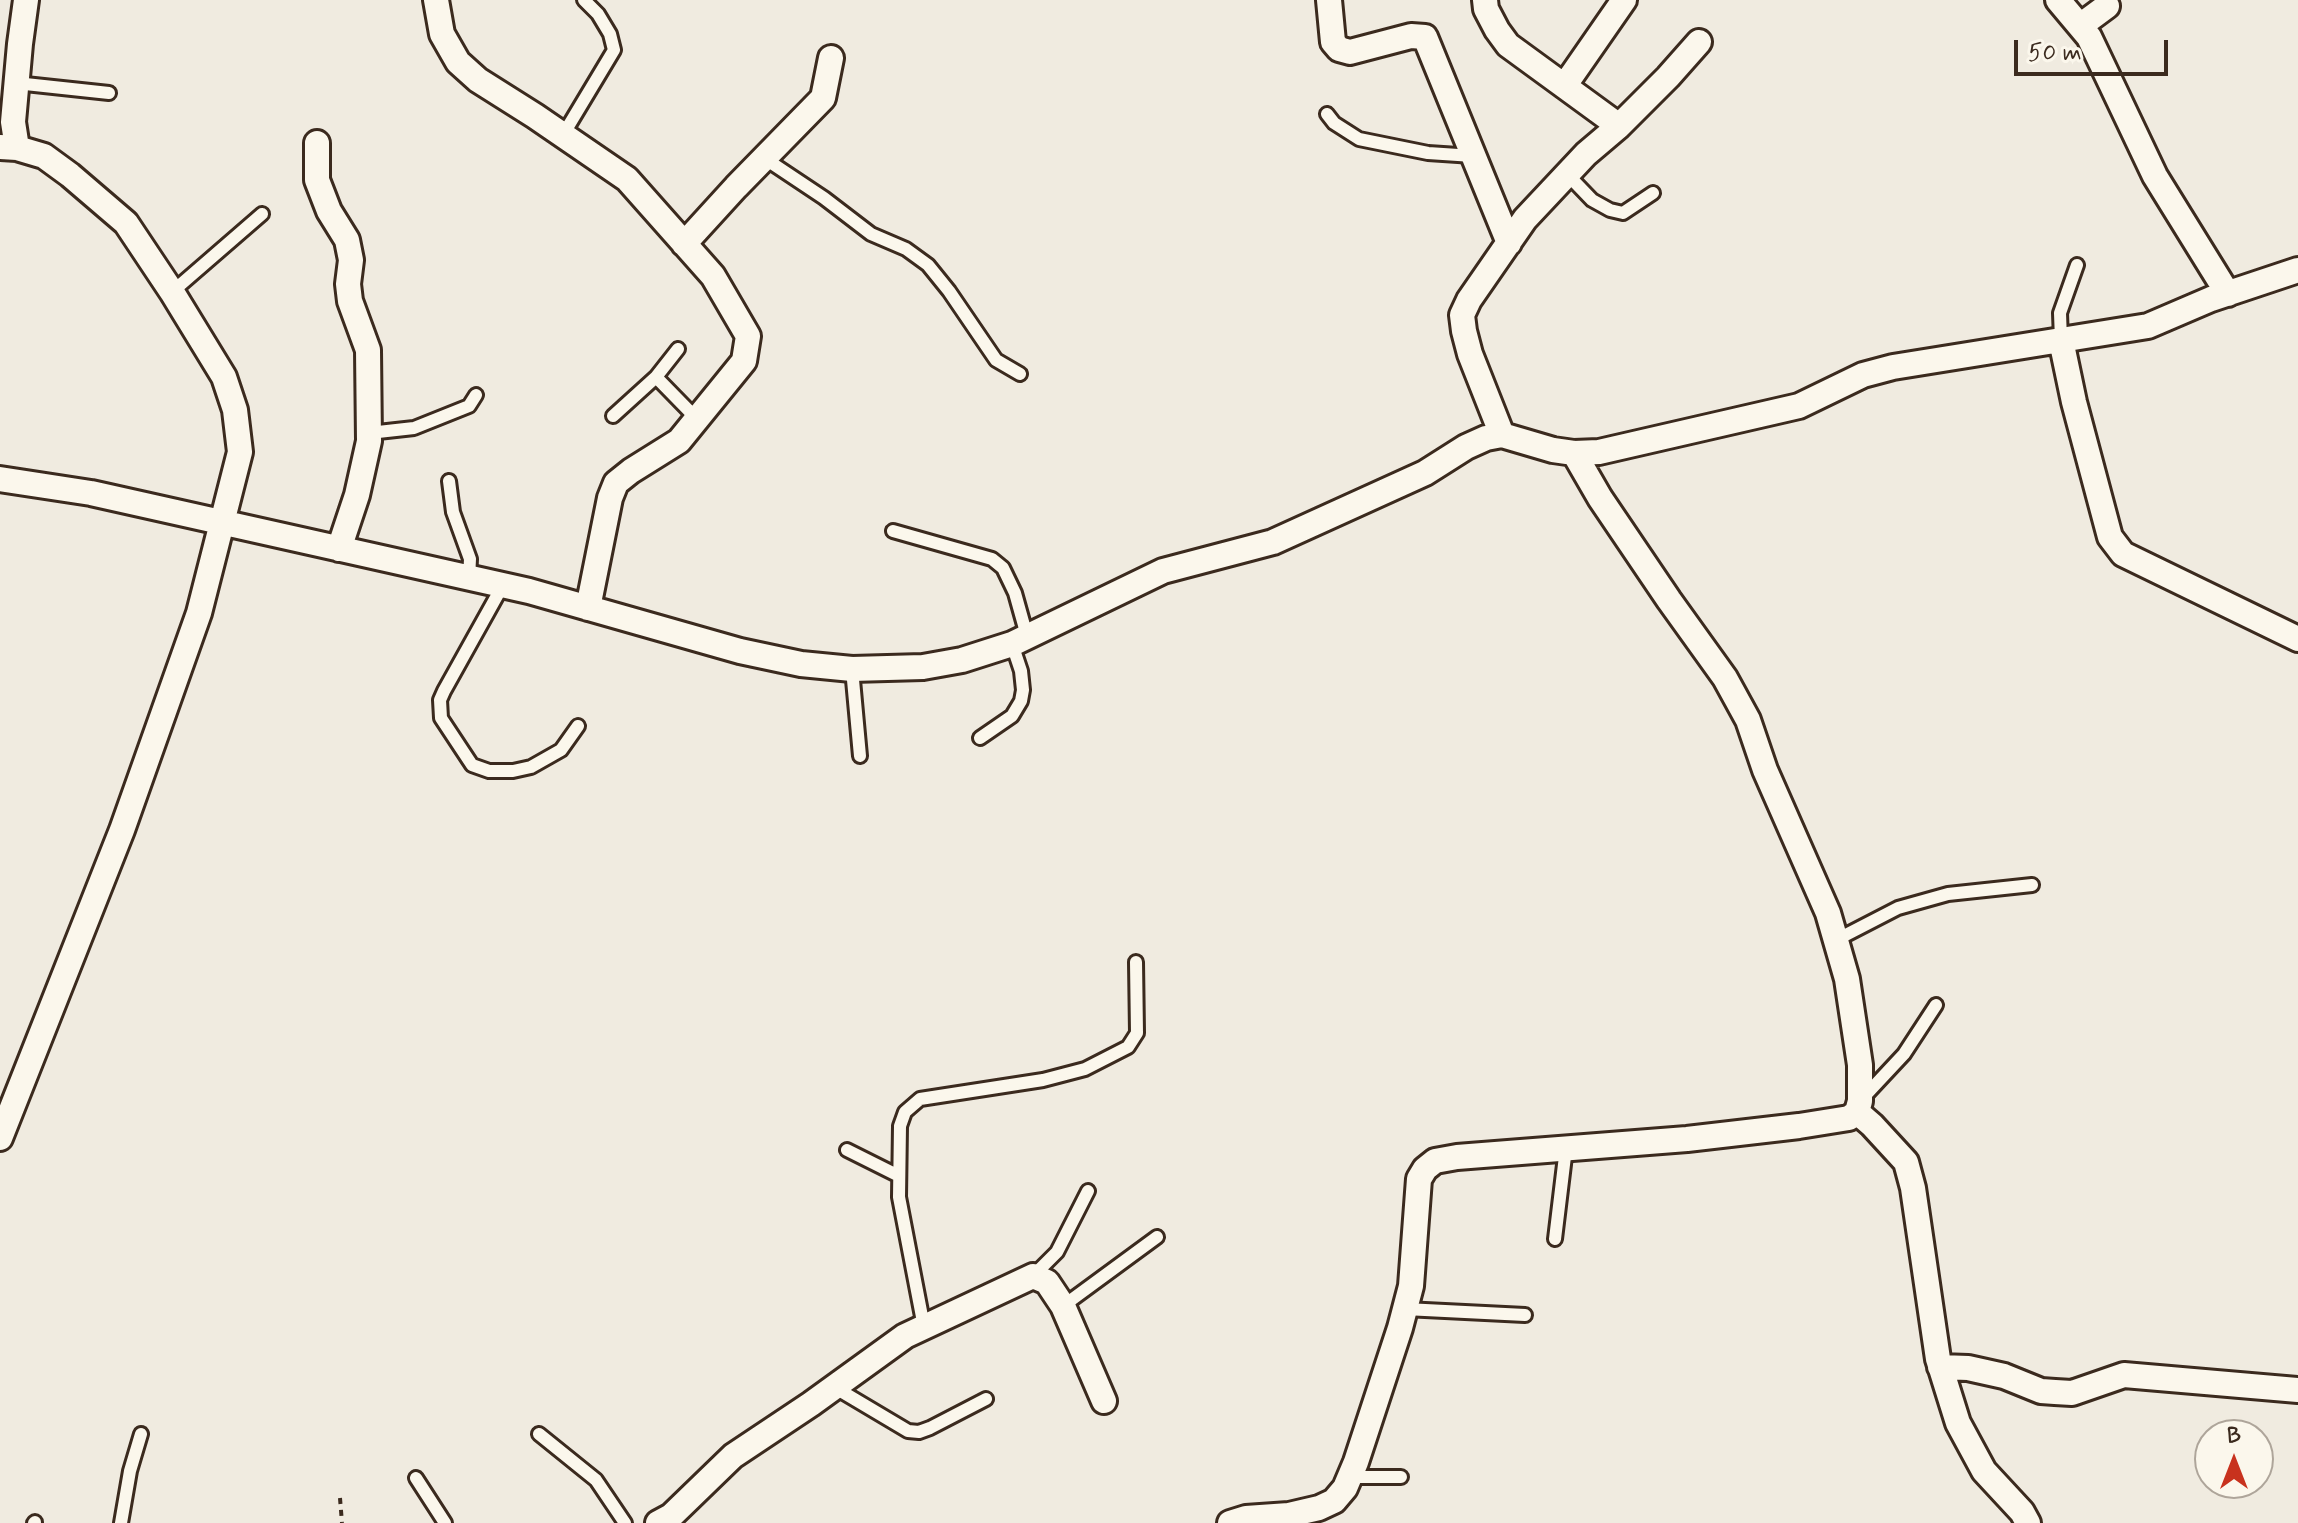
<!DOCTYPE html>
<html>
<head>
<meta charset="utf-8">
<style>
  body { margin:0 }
  #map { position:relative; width:2298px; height:1523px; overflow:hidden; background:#f0ebe0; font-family:Mynerve,sans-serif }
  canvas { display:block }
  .north { position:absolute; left:2194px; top:1419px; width:80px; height:80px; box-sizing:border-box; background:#fbf7ec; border:2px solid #aea59a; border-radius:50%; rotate:0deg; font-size:22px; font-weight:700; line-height:32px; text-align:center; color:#3b2a1e }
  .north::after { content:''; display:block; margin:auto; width:28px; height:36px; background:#c8321e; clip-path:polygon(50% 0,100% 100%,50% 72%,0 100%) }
  .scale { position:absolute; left:2014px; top:40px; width:154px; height:36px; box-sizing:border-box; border:4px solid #3b2a1e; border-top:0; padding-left:10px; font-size:24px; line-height:28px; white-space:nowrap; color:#3b2a1e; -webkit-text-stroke:6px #fbf7ec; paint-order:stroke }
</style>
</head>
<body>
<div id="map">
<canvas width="2298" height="1523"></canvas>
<div class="north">B</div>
<div class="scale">50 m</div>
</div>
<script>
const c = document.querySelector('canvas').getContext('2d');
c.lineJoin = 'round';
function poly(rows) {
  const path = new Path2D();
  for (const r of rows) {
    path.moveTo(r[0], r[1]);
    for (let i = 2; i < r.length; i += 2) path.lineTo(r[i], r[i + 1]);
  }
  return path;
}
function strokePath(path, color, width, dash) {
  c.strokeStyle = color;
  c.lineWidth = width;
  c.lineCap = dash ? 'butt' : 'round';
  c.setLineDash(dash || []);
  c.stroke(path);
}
const service = poly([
  [16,83,109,93],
  [1327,114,1334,123,1359,139,1428,153,1473,156],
  [563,135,614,50,610,34,598,14,584,0],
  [764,158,824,198,871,234,906,249,928,265,949,291,996,360,1020,374],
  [1567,174,1592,200,1610,210,1623,213,1653,193],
  [172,292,262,214],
  [2061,340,2060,313,2077,265],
  [656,377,697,419],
  [613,416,656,377,678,349],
  [369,433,414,428,469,406,476,395],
  [449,481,453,512,470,559,469,578],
  [893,531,992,559,1003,568,1015,593,1027,636],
  [503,585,444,691,440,700,441,718,472,765,489,771,513,771,531,767,561,750,578,726],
  [852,669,860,756],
  [980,738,1012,716,1021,701,1023,690,1021,671,1012,644],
  [1836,940,1898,908,1948,894,2032,885],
  [1862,1099,1904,1054,1936,1005],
  [847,1150,899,1176],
  [1555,1239,1566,1148],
  [1033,1276,1057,1252,1088,1191],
  [1063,1306,1157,1237],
  [1405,1309,1525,1315],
  [924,1327,899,1197,900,1126,905,1112,920,1099,1043,1080,1085,1069,1128,1047,1137,1033,1136,962],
  [834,1387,908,1431,919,1432,930,1428,986,1399],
  [539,1434,596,1480,625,1523],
  [1350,1477,1401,1477],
  [416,1478,445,1523],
  [34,1523,35,1522],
  [121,1523,130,1471,141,1434]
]);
const minor = poly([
  [436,0,442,34,458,62,478,80,535,116,627,179,713,276,748,336,744,361,679,441,631,471,616,483,610,498,588,608],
  [1329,0,1333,42,1339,49,1350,52,1411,36,1425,37,1509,243],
  [1485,0,1486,9,1497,30,1508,45,1619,126],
  [2058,0,2089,37,2155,176,2228,294],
  [2080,26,2107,6],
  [1565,85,1624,0],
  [317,143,317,180,329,211,347,240,351,260,348,284,350,301,368,350,369,441,357,495,339,549],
  [0,147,17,148,44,156,70,175,126,223,172,292,224,377,235,410,240,452,199,613,122,830,0,1138],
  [17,148,13,122,20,44,26,0],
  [684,244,736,187,823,98,831,58],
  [2061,340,2074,402,2110,537,2123,554,2298,639],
  [1502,435,1470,354,1464,331,1462,315,1469,300,1525,219,1586,154,1619,126,1668,77,1699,42],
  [0,479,91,493,529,591,740,651,801,664,852,669,923,667,962,660,1012,644,1163,571,1273,542,1425,473,1466,447,1486,438,1502,435,1553,450,1574,453,1599,452,1799,406,1863,375,1893,367,2148,326,2211,299,2298,270],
  [1857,1112,1872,1125,1906,1162,1913,1188,1938,1359,1958,1423,1984,1471,2022,1512,2028,1523],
  [1940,1367,1968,1368,2004,1376,2041,1391,2055,1392,2072,1393,2124,1375,2298,1390],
  [658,1523,671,1516,733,1456,811,1404,905,1336,1033,1276,1047,1282,1063,1306,1104,1401],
  [1230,1523,1246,1518,1289,1515,1319,1508,1334,1501,1345,1488,1356,1462,1400,1328,1411,1286,1419,1179,1425,1169,1435,1161,1457,1157,1687,1139,1799,1126,1849,1118,1857,1112,1860,1101,1860,1065,1847,979,1828,913,1765,770,1748,720,1725,678,1669,600,1600,498,1574,453]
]);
strokePath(service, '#3b2a1e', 18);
strokePath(minor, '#3b2a1e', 30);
strokePath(poly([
  [340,1498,342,1523]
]), '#3b2a1e', 4, [6, 6]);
strokePath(service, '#fbf7ec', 12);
strokePath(minor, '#fbf7ec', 24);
</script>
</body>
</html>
